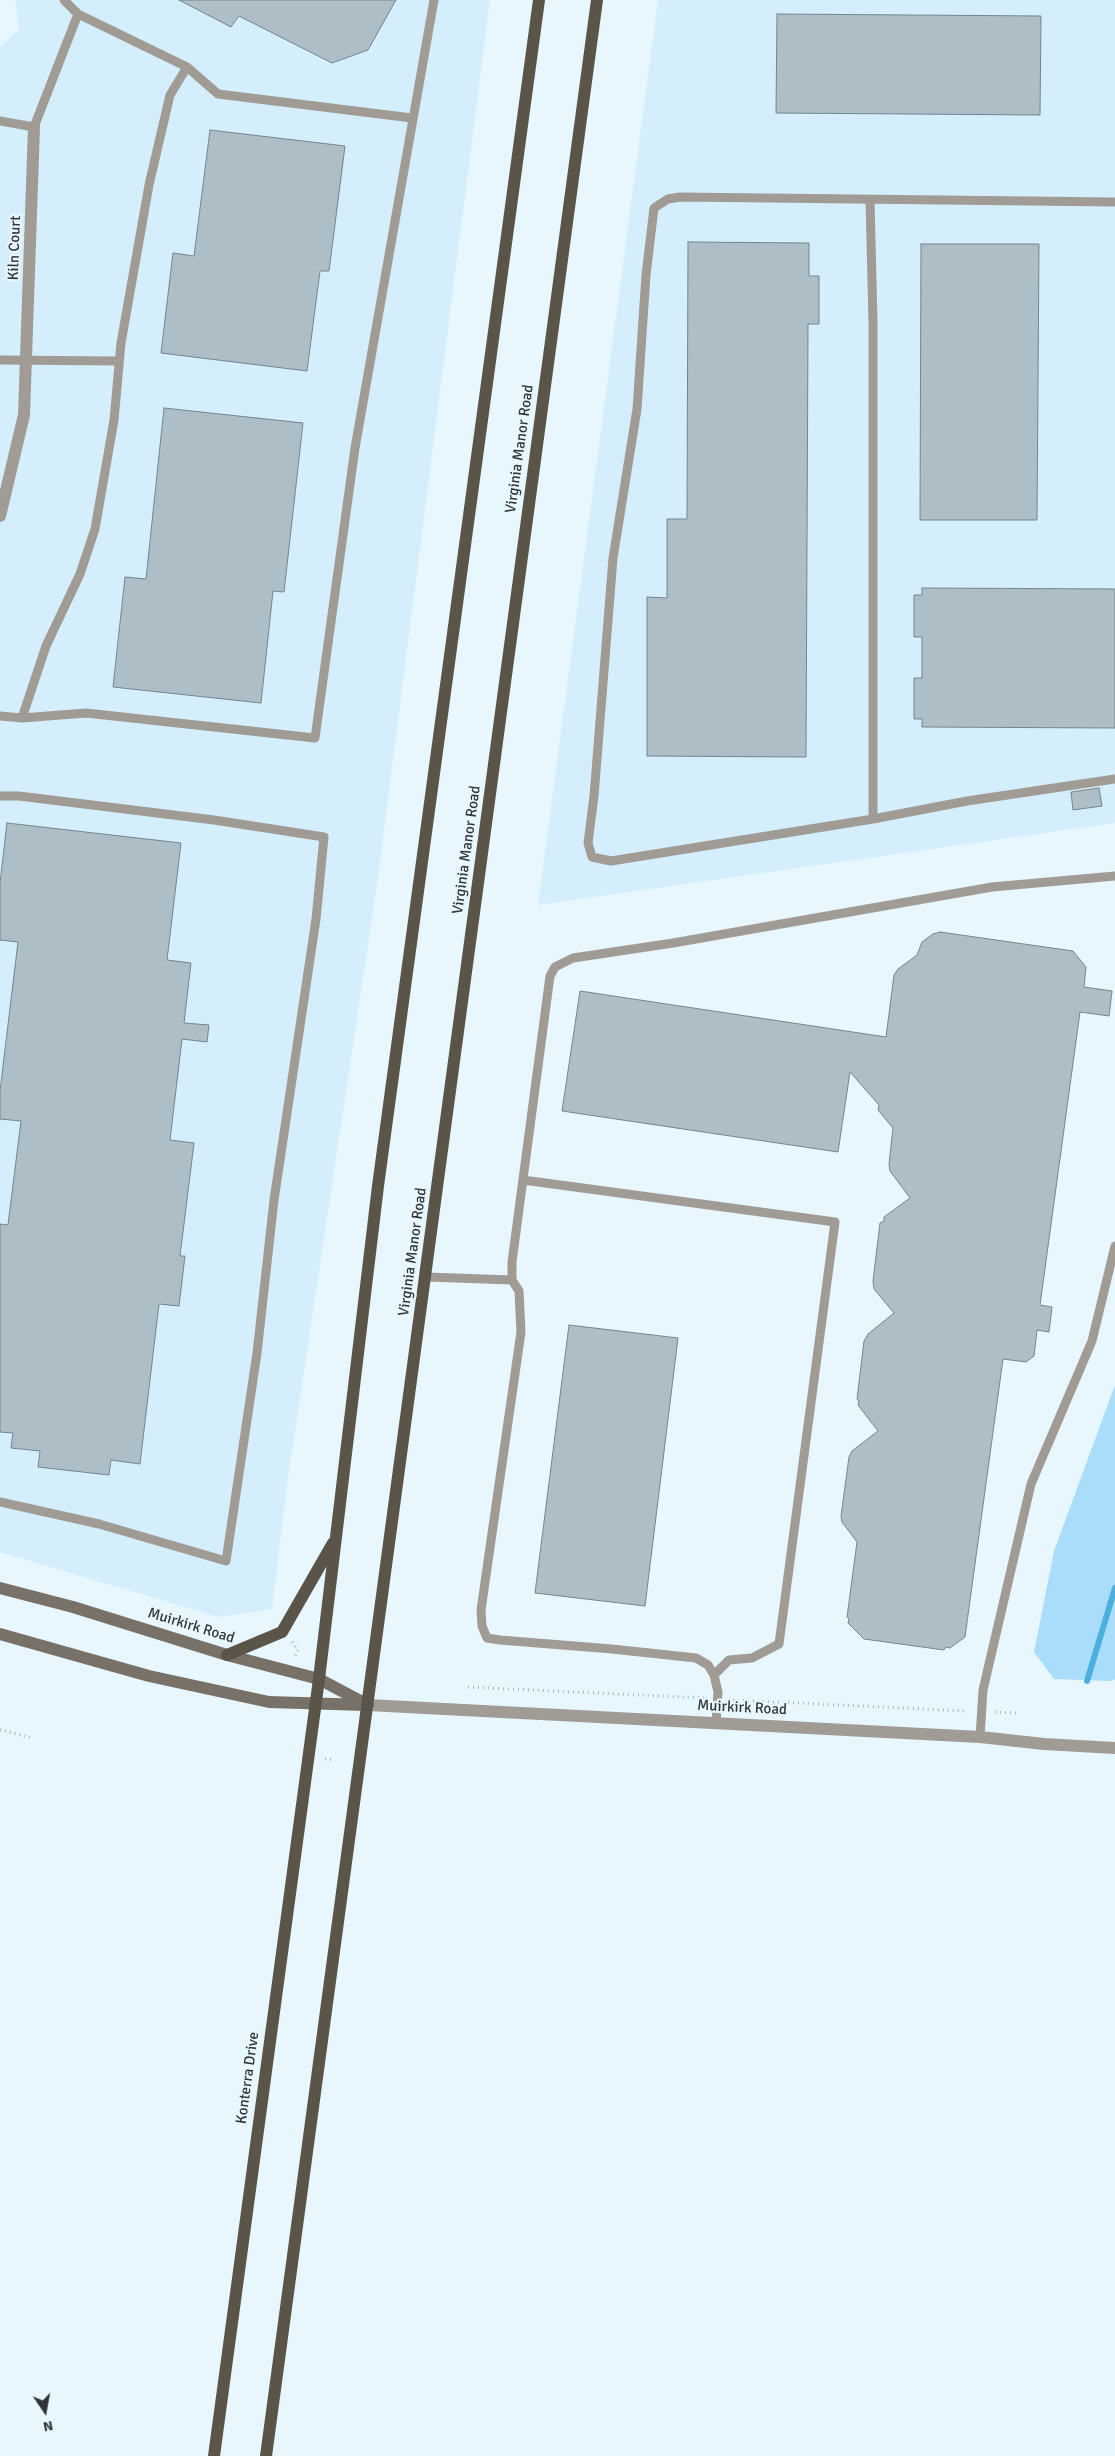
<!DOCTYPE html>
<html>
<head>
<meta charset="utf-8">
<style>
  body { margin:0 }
  #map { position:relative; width:1115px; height:2456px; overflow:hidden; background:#e8f6fe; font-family:Signika,sans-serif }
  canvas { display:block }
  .north { position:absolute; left:20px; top:2386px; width:50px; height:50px; -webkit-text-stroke:4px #e8f6fe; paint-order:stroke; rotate:168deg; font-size:14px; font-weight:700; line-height:20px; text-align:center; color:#2e3538 }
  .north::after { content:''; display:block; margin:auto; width:18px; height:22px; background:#2e3538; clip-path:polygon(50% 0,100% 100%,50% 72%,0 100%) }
</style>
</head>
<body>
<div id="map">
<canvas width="1115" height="2456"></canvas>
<div class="north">N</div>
</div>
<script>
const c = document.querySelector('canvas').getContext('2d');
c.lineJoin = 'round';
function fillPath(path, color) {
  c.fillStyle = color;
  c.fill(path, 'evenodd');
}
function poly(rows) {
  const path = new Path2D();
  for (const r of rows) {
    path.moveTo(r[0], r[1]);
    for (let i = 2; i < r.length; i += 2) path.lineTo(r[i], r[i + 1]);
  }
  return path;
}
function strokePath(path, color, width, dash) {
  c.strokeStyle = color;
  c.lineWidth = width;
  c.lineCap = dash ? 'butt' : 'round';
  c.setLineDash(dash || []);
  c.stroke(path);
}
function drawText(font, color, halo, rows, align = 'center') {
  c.font = font + ' Signika,sans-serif';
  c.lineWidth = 4.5;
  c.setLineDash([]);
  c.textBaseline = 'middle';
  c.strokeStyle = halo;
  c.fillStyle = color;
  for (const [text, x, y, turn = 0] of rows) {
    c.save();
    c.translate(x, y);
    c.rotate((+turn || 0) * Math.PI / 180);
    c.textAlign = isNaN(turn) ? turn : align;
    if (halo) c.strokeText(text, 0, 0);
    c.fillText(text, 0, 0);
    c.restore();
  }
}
fillPath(poly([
  [15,0,490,0,377,885,287,1485,272,1609,219,1617,0,1552,0,47,19,29],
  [658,0,1115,0,1115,823,538,905]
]), '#d4eefc');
fillPath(poly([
  [1115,1385,1115,1679,1111,1681,1054,1679,1034,1652,1054,1551]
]), '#a9ddf9');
strokePath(poly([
  [1087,1681,1115,1588]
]), '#4cb0df', 6);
const building = poly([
  [179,0,396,0,368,50,332,63,239,16,231,27,179,0],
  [777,14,1041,16,1040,115,776,113,777,14],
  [210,130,345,146,329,271,320,271,307,371,161,353,173,253,194,256,210,130],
  [688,242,809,243,809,276,819,276,819,324,808,324,806,757,647,756,647,597,667,598,667,519,687,519,688,242],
  [921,244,1039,244,1037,520,920,520,921,244],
  [164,408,303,423,284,592,273,591,261,703,113,687,125,577,146,579,164,408],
  [922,588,1115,589,1115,728,922,727,922,719,914,719,914,678,922,678,922,637,914,637,914,595,922,595,922,588],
  [1099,788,1102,806,1073,810,1071,792,1099,788],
  [7,823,181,843,167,960,191,963,184,1023,209,1025,207,1042,182,1039,170,1140,194,1143,180,1256,185,1256,179,1306,159,1304,140,1464,111,1460,109,1475,38,1467,40,1451,11,1448,13,1433,0,1432,0,1224,8,1225,21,1121,0,1119,0,1091,18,942,0,940,0,883,7,823],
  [940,932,1073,951,1086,967,1084,987,1112,991,1109,1016,1080,1012,1040,1305,1052,1307,1049,1332,1037,1330,1034,1356,1026,1362,1003,1359,965,1637,950,1648,946,1647,944,1650,864,1639,848,1623,849,1619,847,1617,857,1542,842,1522,841,1516,849,1457,852,1451,878,1431,858,1405,859,1401,857,1399,864,1341,868,1334,894,1313,874,1289,873,1281,880,1223,884,1221,884,1217,910,1198,890,1171,889,1164,893,1128,878,1110,879,1105,850,1072,838,1152,562,1111,580,991,886,1037,894,975,898,969,917,955,922,942,933,934,940,932],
  [569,1325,678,1338,645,1606,535,1593,569,1325]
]);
fillPath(building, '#adbec7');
strokePath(building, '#75858d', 1);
strokePath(poly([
  [292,1642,298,1650,295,1656],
  [468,1687,704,1698],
  [733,1700,966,1711],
  [995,1712,1018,1713],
  [0,1730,33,1738],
  [325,1759,335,1760]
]), '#aab6bc', 3, [1, 4]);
strokePath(poly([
  [187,67,218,94,412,118],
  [0,121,34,127,78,14],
  [870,200,873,323,873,819],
  [1115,202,680,197,668,199,654,208,646,275,637,409,613,558,594,796,588,843,592,857,611,861,873,819,967,801,1115,779],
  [0,360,119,361],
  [0,716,22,718,86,713,315,738,355,448,434,0],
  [22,718,46,646,80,574,95,529,114,420,121,343,149,185,170,95,187,67,78,14,64,0],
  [0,796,19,796,214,820,324,837,316,919,274,1200,257,1353,226,1561,99,1524,0,1502],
  [523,1180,835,1222,779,1644,752,1658,729,1660,714,1675],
  [426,1277,512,1280],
  [716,1723,718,1692,714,1675,708,1665,696,1658,612,1649,500,1640,487,1638,482,1626,481,1610,521,1332,519,1291,512,1280,512,1262,550,976,555,967,573,958,673,943,992,887,1115,876],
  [980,1737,983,1690,1031,1484,1092,1341,1115,1246]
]), '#a09b95', 9);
strokePath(poly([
  [0,516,24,415,34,127],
  [368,1705,980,1737,1044,1744,1115,1748]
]), '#a09b95', 12);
strokePath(poly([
  [0,1588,73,1607,227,1655,319,1679,368,1705],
  [0,1634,149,1676,269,1702,365,1705]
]), '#787168', 12);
strokePath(poly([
  [227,1655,282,1632,333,1543],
  [214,2456,319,1679,378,1186,539,0],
  [266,2456,597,0]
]), '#5b5449', 12);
drawText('15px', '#2e3538', '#e8f6fe', [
  ["Kiln Court",15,248,-88],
  ["Virginia Manor Road",520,449,-82],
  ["Virginia Manor Road",467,850,-82],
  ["Virginia Manor Road",413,1252,-82],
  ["Muirkirk Road",191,1626,17],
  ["Muirkirk Road",742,1708,3],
  ["Konterra Drive",248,2078,-82]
]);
</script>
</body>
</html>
